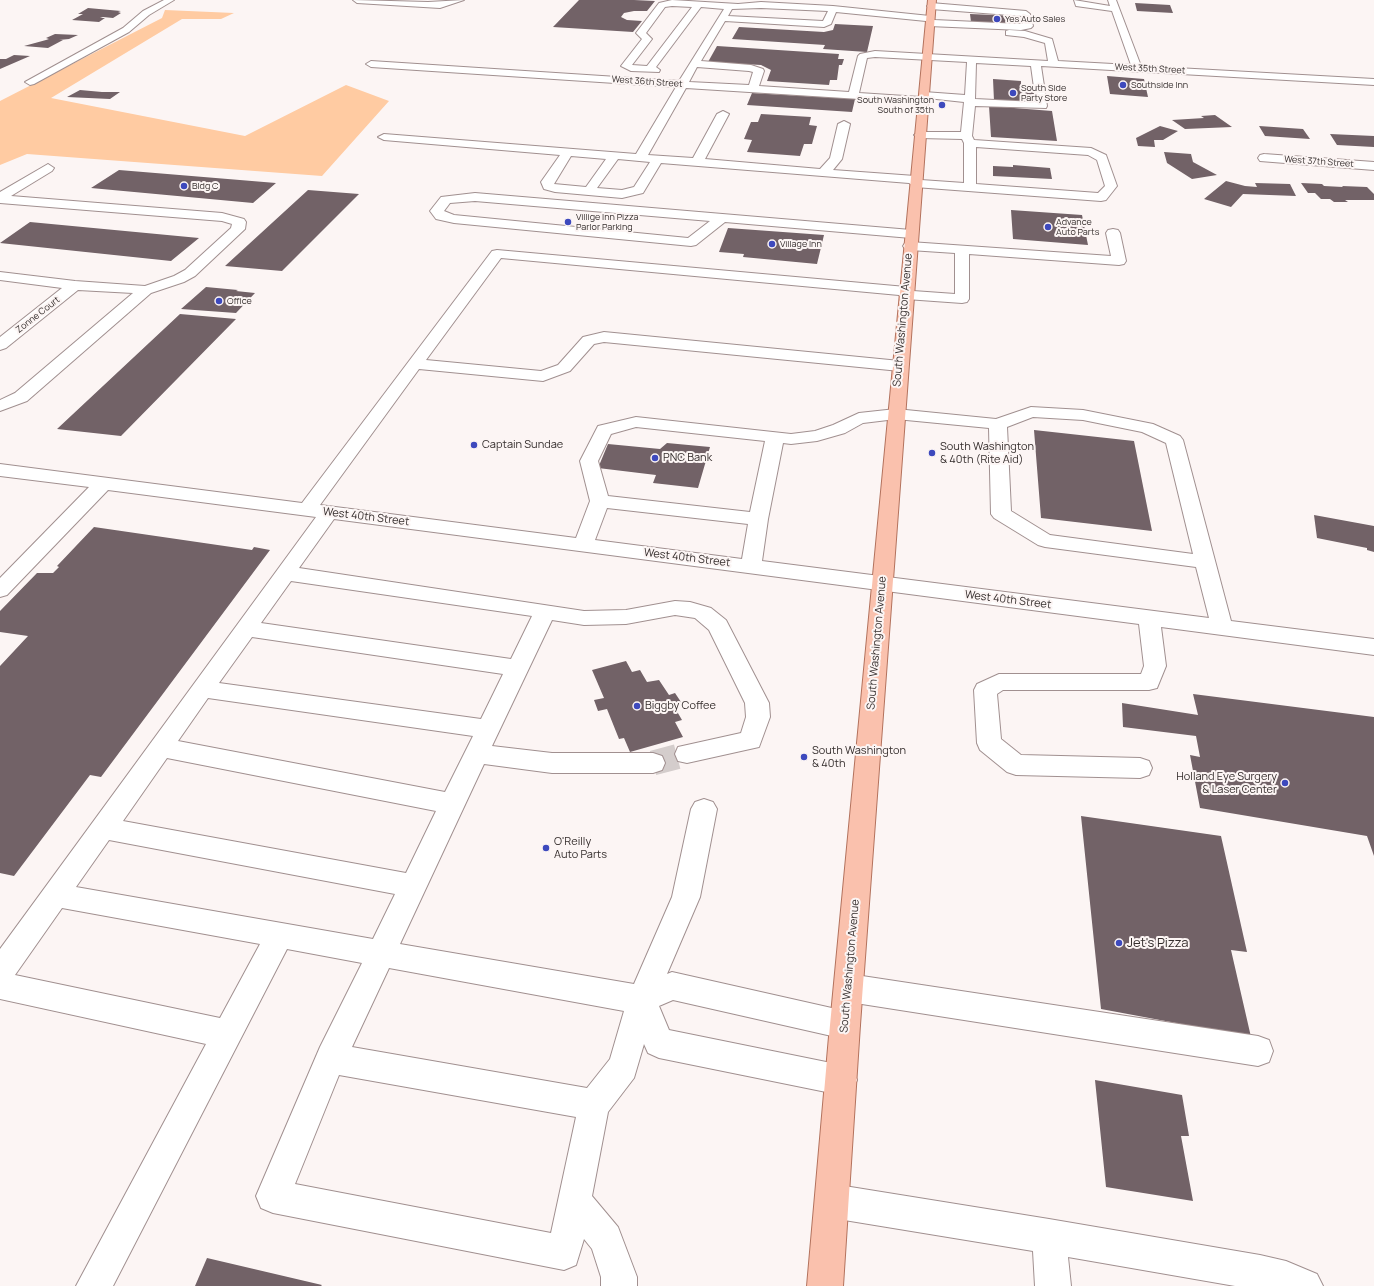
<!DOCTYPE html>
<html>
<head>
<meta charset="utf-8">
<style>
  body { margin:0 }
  canvas { display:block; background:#fcf5f4 }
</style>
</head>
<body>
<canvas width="1374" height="1286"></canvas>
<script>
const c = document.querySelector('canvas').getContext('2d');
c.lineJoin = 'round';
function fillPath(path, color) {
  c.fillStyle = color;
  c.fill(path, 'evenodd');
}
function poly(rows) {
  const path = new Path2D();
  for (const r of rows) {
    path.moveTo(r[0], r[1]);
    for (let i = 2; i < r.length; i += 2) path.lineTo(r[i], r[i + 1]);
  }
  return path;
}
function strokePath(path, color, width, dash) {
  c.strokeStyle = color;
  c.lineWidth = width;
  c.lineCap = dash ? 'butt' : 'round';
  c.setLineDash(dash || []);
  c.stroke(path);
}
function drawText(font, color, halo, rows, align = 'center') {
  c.font = font + ' Manrope,sans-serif';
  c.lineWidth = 4;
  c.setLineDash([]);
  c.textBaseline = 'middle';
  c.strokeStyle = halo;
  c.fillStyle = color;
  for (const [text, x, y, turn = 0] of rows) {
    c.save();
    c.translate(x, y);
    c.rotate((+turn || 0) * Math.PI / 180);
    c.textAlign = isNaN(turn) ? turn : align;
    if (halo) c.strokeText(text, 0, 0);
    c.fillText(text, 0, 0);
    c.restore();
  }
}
fillPath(poly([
  [165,10,234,13,221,19,182,19,51,98,245,136,346,85,389,101,322,176,27,154,0,165,0,101,162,18]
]), '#ffcba2');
fillPath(poly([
  [579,0,634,0,655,1,647,11,634,11,624,13,621,17,627,20,642,21,633,32,553,27],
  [1135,3,1170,5,1173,13,1137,11],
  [88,8,121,11,118,12,121,13,113,18,103,17,100,18,105,18,99,22,72,20,83,14,78,14],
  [970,14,1017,16,1018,25,971,22],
  [835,24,873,26,867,52,823,49,825,45,732,39,739,27,824,32,833,30],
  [55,34,78,35,69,39,59,40,63,40,48,48,24,46,46,40,49,39,46,38],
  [717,46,839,54,838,59,844,59,842,65,839,65,837,80,830,80,829,85,767,81,771,70,761,65,708,62],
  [14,55,30,56,0,69,0,59,6,59],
  [1107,76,1144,79,1148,97,1110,94],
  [993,79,1021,81,1021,87,1036,89,1038,103,994,101],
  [80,90,102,92,120,92,110,99,67,97],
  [752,93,855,99,852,112,747,105],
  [989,106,1052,111,1057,141,991,137],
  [761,114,811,117,809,125,817,126,812,144,804,144,800,156,747,152,752,140,744,139,751,122,758,122],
  [1215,115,1232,127,1185,129,1172,120,1204,118,1201,116],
  [1160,126,1178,131,1163,140,1154,140,1155,147,1138,146,1136,138],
  [1259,126,1303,129,1310,139,1265,136],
  [1330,134,1374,136,1374,147,1337,145],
  [1164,152,1191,154,1193,162,1217,175,1192,179,1167,163],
  [1013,165,1050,168,1052,179,993,176,993,166,1013,167],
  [119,170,276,183,253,203,91,188],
  [1226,181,1245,186,1257,187,1255,183,1290,184,1296,196,1243,194,1231,207,1204,199],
  [1301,183,1322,184,1324,186,1343,187,1342,186,1367,187,1374,194,1374,200,1345,200,1348,202,1334,202,1330,199,1321,199,1315,193,1308,193],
  [308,190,359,194,282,271,225,266],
  [1011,210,1082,215,1088,245,1013,239],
  [30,222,199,238,171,261,0,243],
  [728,228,824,235,817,264,743,257,744,254,719,252],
  [206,287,238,290,236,291,255,293,236,313,181,309],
  [180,314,236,319,121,436,57,429],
  [1034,430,1134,441,1152,531,1041,518],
  [667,443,710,447,698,488,653,483,656,475,598,468,608,444,660,449],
  [1314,515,1374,526,1374,552,1367,550,1367,548,1317,538],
  [94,527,252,550,254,547,270,550,101,777,90,775,14,876,0,873,0,666,28,636,0,632,0,611,37,573,53,573,59,567,57,566],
  [626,661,632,672,640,670,647,682,659,680,669,695,675,693,683,705,675,708,682,720,675,722,683,737,630,752,624,738,619,739,607,709,598,711,594,700,604,698,592,670],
  [1193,694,1374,717,1374,856,1367,836,1200,808,1190,755,1200,757,1196,736,1123,727,1122,703,1198,715],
  [1081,816,1221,836,1247,952,1231,950,1251,1037,1101,1009],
  [1095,1080,1182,1095,1189,1136,1181,1136,1193,1201,1106,1187],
  [207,1258,322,1285,321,1286,195,1286]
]), '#726267');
strokePath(poly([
  [653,763,687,754]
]), '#d4cdcc', 25, [25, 12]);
const minor = poly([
  [164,0,174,0,149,15,129,32,34,84,30,85,25,82,123,28,143,11,164,0],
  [353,0,428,2,464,0,440,8,357,3,353,0],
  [672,0,738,4,761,2,833,6,930,16,933,17,934,20,1021,24,1023,24,1022,16,931,9,927,6,931,3,1026,11,1030,14,1033,26,1031,28,1021,30,929,26,926,25,926,21,836,12,831,24,824,27,725,21,701,61,751,65,763,69,764,71,759,86,849,92,858,56,860,54,875,51,1048,61,1045,43,1024,37,1006,35,1006,31,1009,30,1025,31,1052,39,1058,61,1131,65,1112,11,1076,6,1074,0,1110,6,1108,0,1116,0,1141,66,1374,79,1374,85,1041,66,1047,106,1046,108,975,106,972,136,974,140,1091,148,1106,155,1117,186,1106,200,1101,201,915,187,909,183,661,163,643,193,622,198,555,192,544,189,541,182,560,155,384,140,378,137,384,134,636,154,676,87,371,67,366,64,371,61,679,81,724,9,701,7,656,67,660,70,659,72,631,71,621,66,642,39,636,33,659,3,672,0],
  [672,6,692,7,647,66,632,65,652,39,646,33,665,7,672,6],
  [761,8,828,11,823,21,728,16,732,9,761,8],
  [875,57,967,62,965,95,924,92,920,93,920,97,859,93,867,58,875,57],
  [976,63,1031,66,1036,102,975,99,976,63],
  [697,67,749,71,753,72,749,85,689,82,697,67],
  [686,88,923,103,927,102,927,98,964,102,961,132,920,132,914,135,920,138,962,139,964,143,964,183,921,180,915,176,833,170,842,159,850,124,844,121,838,124,830,158,820,169,705,159,729,114,723,111,717,114,693,158,648,155,686,88],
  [976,147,1088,155,1097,160,1105,186,1098,193,976,184,976,147],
  [571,156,606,159,586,187,554,184,571,156],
  [618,159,650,162,634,187,622,190,597,188,618,159],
  [1264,154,1374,162,1374,170,1260,161,1258,158,1260,155,1264,154],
  [48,164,54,168,52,171,11,196,222,213,244,219,246,222,245,229,195,276,184,282,151,293,27,401,0,411,0,400,15,393,133,293,78,290,6,348,0,350,0,337,62,288,0,280,0,272,75,281,145,286,174,276,185,270,231,228,232,224,222,221,0,203,0,192,48,164],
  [475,193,911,230,916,231,918,234,916,237,911,238,725,222,696,245,691,246,454,223,436,219,430,211,441,197,475,193],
  [475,201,710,221,688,238,454,215,444,211,450,203,475,201],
  [1113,229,1118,230,1120,233,1126,261,1124,264,1119,265,969,254,969,299,967,302,962,303,906,299,901,298,899,295,501,258,426,360,541,371,558,365,583,337,604,332,900,361,906,363,908,366,906,369,900,371,604,342,594,344,570,371,543,381,419,369,320,505,576,538,590,501,580,461,598,426,636,417,791,434,815,431,833,425,859,413,896,409,996,419,1031,407,1083,410,1153,424,1180,436,1183,440,1231,621,1374,639,1374,655,1161,627,1166,666,1157,688,1149,690,1003,690,997,694,1001,739,1021,755,1140,758,1149,761,1152,768,1149,775,1140,778,1016,775,1007,772,980,750,977,743,974,690,977,684,999,674,1141,674,1144,666,1139,624,334,519,299,568,584,611,626,610,675,601,690,602,711,608,726,620,769,703,770,717,759,747,687,763,678,761,675,754,678,747,741,733,746,717,745,703,709,630,695,618,675,615,626,624,584,625,552,620,492,746,552,753,653,753,662,756,665,763,662,770,653,773,552,773,484,764,400,944,634,984,672,897,691,809,695,802,704,799,713,802,717,809,700,897,667,974,672,972,845,1011,856,1015,860,1025,856,1035,845,1039,673,1000,659,1006,669,1030,841,1065,852,1069,857,1080,852,1091,841,1095,659,1058,648,1053,644,1044,634,1078,608,1112,592,1196,618,1227,637,1277,637,1286,601,1286,601,1277,592,1249,584,1239,576,1265,564,1270,273,1213,261,1208,256,1196,320,1047,362,963,287,949,113,1286,76,1286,206,1044,0,999,0,949,316,517,108,490,7,595,0,597,0,578,89,487,0,476,0,464,302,503,492,251,497,250,906,287,911,288,913,291,955,294,955,253,910,250,905,249,903,246,905,243,910,242,1111,256,1106,233,1108,230,1113,229],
  [1033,417,1083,420,1142,432,1166,443,1193,554,1050,535,1011,511,1007,427,1033,417],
  [896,419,989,428,991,514,994,518,1038,545,1045,547,1196,567,1209,618,762,561,768,519,783,443,791,444,817,441,845,433,863,423,896,419],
  [636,427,765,441,750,512,608,496,598,461,611,434,636,427],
  [607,508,748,524,742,559,595,540,607,508],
  [291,581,532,616,511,659,261,623,291,581],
  [252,637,503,674,481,719,219,683,252,637],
  [208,698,473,736,445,792,178,741,208,698],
  [167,758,436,811,406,873,123,821,167,758],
  [109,840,395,894,373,939,76,887,109,840],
  [62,908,260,944,220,1018,15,975,62,908],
  [389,968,624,1011,610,1059,587,1088,352,1047,389,968],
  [339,1075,576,1117,551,1233,295,1184,339,1075],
  [849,974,1258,1036,1269,1040,1273,1051,1269,1062,1258,1066,849,1002,839,998,834,988,839,978,849,974],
  [832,1184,1049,1219,1260,1255,1286,1261,1317,1274,1323,1286,1235,1286,1068,1257,1071,1286,1035,1286,1033,1251,832,1218,820,1213,815,1201,820,1189,832,1184]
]);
const major = poly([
  [928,0,936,0,860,1025,843,1286,807,1286,830,1025,928,0]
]);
strokePath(minor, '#a19090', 2);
strokePath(major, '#b3725d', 2);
fillPath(minor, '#fff');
fillPath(major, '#fac1ad');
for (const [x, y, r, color] of [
  [997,19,4,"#3d49bd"],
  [1123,85,4,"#3d49bd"],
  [1013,93,4,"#3d49bd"],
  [942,105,4,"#3d49bd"],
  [184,186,4,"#3d49bd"],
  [568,222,4,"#3d49bd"],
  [1048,227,4,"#3d49bd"],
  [772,244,4,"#3d49bd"],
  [219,301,4,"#3d49bd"],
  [474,445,4,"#3d49bd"],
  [932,453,4,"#3d49bd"],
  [655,458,4,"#3d49bd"],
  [637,706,4,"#3d49bd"],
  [804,757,4,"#3d49bd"],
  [1285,783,4,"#3d49bd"],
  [546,848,4,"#3d49bd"],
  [1119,943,4,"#3d49bd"]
]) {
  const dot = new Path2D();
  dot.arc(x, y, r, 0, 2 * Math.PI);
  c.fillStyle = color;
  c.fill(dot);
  strokePath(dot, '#fcf5f4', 1.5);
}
drawText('9px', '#352e2d', '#fcf5f4', [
  ["Yes Auto Sales",1005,19],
  ["Southside Inn",1131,85],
  ["South Side",1021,88],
  ["Party Store",1021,98],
  ["South Washington",934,100,"right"],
  ["South of 35th",934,110,"right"],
  ["Bldg C",192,186],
  ["Villige Inn Pizza",576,217],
  ["Parlor Parking",576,227],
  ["Advance",1056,222],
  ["Auto Parts",1056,232],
  ["Village Inn",780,244],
  ["Office",227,301]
], 'left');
drawText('9px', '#352e2d', '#fcf5f4', [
  ["West 35th Street",1150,69,3],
  ["West 36th Street",647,82,4],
  ["West 37th Street",1319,162,4],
  ["Zonne Court",38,315,-38]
]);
drawText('11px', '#352e2d', '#fcf5f4', [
  ["South Washington Avenue",903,320,-85],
  ["West 40th Street",366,517,7],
  ["West 40th Street",687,558,7],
  ["West 40th Street",1008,600,7],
  ["South Washington Avenue",877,643,-85],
  ["South Washington Avenue",850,966,-85]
]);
drawText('11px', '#352e2d', '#fcf5f4', [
  ["Captain Sundae",482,445],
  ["South Washington",940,447],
  ["& 40th (Rite Aid)",940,460],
  ["PNC Bank",663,458],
  ["Biggby Coffee",645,706],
  ["South Washington",812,751],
  ["& 40th",812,764],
  ["Holland Eye Surgery",1277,777,"right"],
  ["& Laser Center",1277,790,"right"],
  ["O'Reilly",554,842],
  ["Auto Parts",554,855]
], 'left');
drawText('13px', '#352e2d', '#fcf5f4', [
  ["Jet's Pizza",1127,943]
], 'left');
</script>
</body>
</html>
